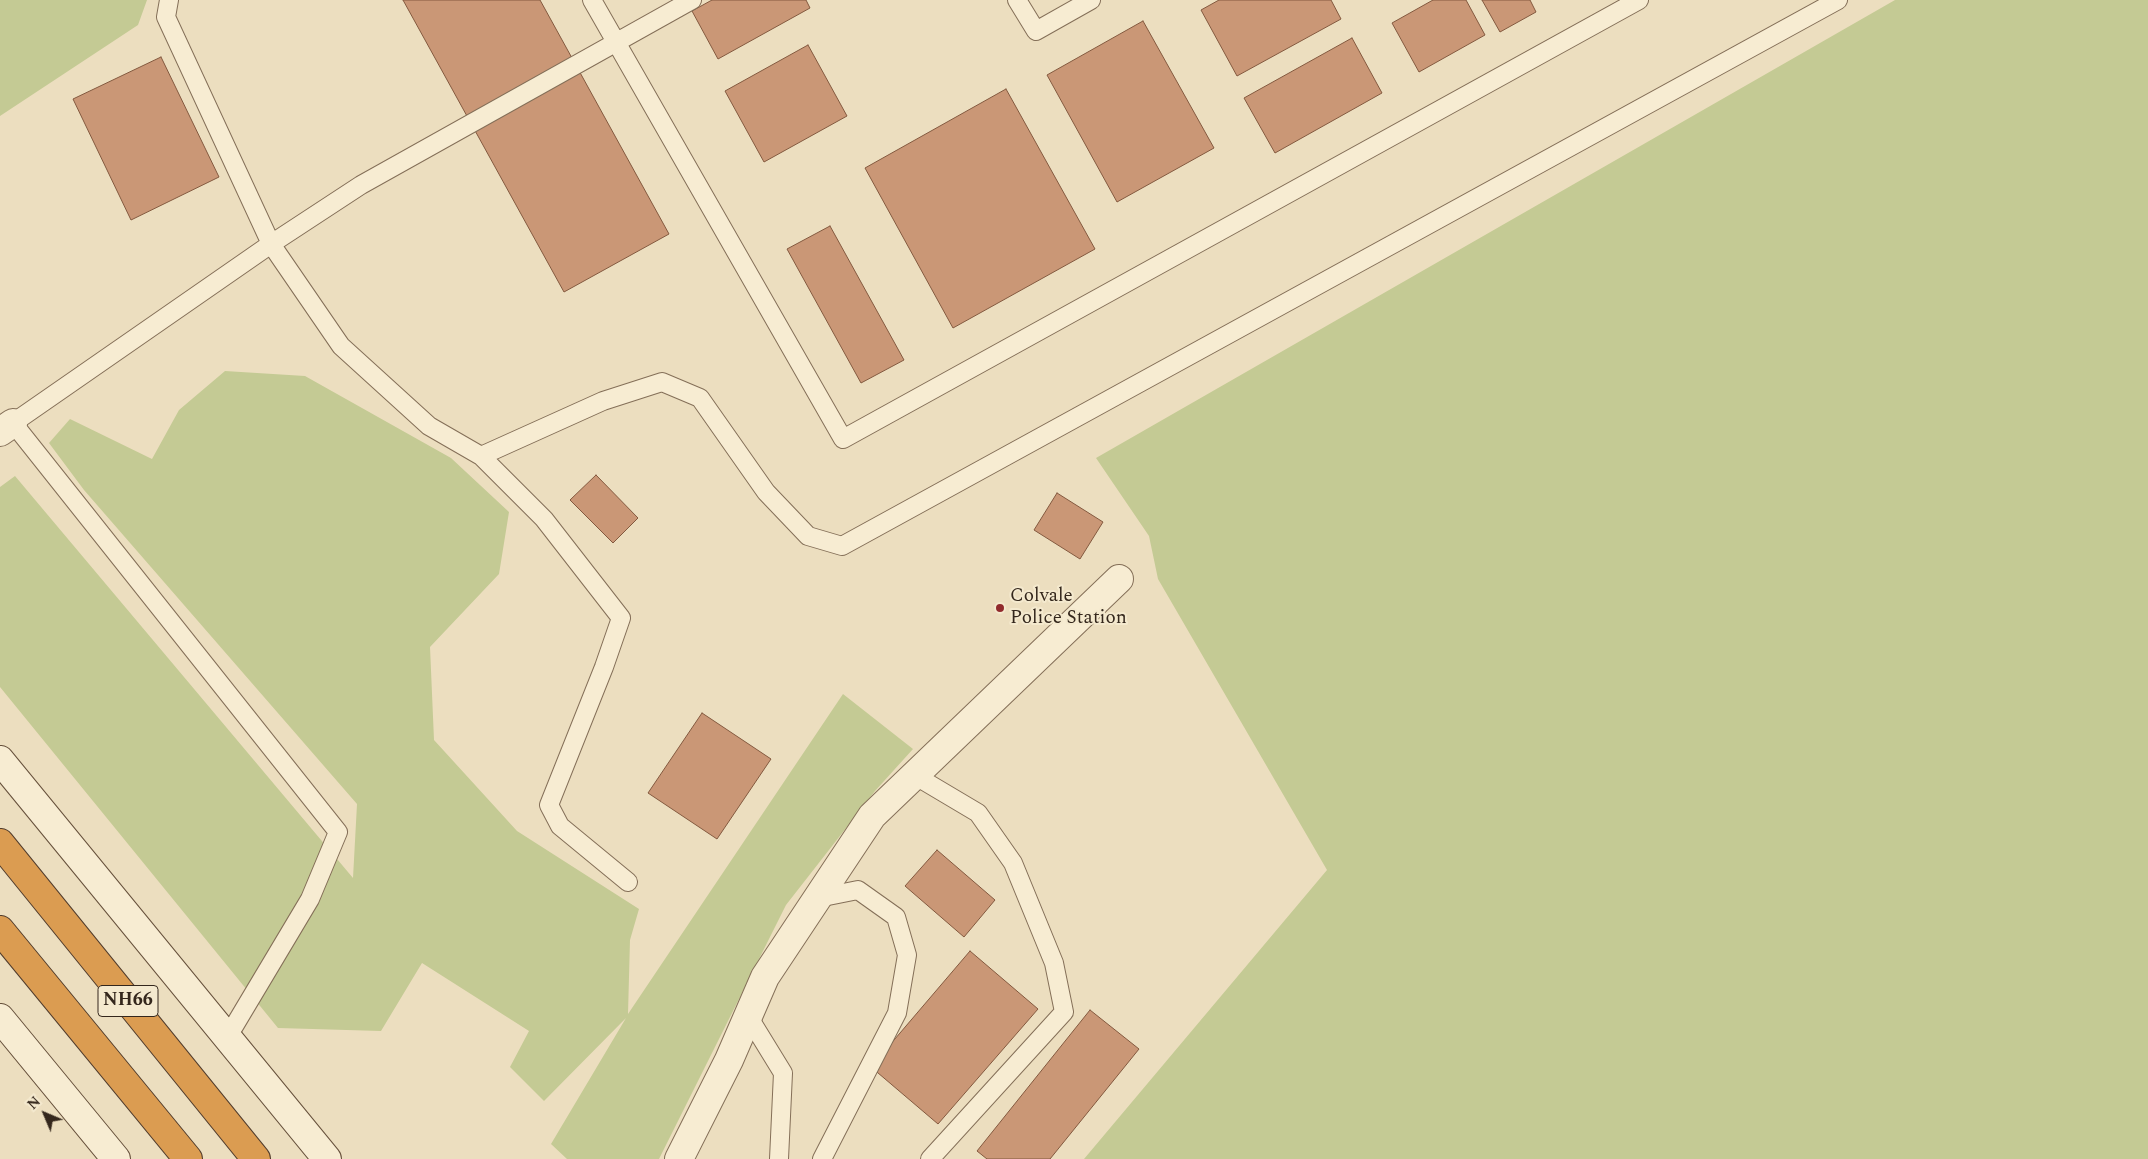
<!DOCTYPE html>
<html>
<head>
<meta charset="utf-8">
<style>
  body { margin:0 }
  #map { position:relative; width:2148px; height:1159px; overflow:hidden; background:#ecdebf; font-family:Spectral,serif }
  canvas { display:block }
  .north { position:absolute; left:20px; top:1089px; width:50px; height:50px; -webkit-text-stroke:4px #f4e9ce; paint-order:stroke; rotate:315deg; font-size:14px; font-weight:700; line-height:20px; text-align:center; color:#34271c }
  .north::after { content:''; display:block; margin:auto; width:18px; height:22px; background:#34271c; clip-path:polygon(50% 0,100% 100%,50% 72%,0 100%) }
</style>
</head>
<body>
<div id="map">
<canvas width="2148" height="1159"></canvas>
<div class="north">N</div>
</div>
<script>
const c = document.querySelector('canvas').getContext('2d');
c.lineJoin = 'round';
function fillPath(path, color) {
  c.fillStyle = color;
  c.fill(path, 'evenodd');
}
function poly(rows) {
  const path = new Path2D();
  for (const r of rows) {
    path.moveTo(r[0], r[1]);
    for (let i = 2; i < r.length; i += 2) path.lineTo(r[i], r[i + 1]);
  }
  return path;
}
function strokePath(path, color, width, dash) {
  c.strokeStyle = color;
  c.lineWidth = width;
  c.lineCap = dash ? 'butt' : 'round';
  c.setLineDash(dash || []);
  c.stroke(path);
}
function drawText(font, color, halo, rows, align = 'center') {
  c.font = font + ' Spectral,serif';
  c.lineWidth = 4;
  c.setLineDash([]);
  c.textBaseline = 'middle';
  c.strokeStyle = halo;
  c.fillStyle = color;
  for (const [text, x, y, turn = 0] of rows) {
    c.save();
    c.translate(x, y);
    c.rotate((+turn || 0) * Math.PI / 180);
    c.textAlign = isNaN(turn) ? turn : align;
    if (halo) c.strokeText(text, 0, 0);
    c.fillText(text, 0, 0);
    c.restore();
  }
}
fillPath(poly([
  [0,0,147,0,138,25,0,116],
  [1895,0,2148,0,2148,1159,1084,1159,1327,870,1158,579,1149,536,1096,458],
  [225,371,305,376,451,458,509,512,499,574,430,647,434,740,517,831,639,909,630,940,628,1014,843,694,913,749,875,791,786,905,659,1159,567,1159,551,1144,626,1018,544,1101,510,1067,529,1031,422,963,381,1031,278,1028,0,687,0,487,15,476,353,878,357,804,84,490,49,443,70,419,152,459,179,410]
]), '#c4ca94');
const building = poly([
  [403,0,540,0,669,234,564,292,403,0],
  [712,0,806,0,810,8,718,59,692,11,712,0],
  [1219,0,1331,0,1341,19,1237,76,1201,10,1219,0],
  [1433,0,1466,0,1485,35,1419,72,1392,23,1433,0],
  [1482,0,1530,0,1536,12,1500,32,1482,0],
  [1143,21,1214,148,1117,202,1047,75,1143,21],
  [1352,38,1382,93,1275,153,1244,98,1352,38],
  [808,45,847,116,764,162,725,91,808,45],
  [161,57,219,177,131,220,73,99,161,57],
  [1006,89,1095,249,953,328,865,168,1006,89],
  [830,226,904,360,861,383,787,249,830,226],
  [596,475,638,518,613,543,570,500,596,475],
  [1057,493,1103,522,1080,559,1034,530,1057,493],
  [702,713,771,759,717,839,648,793,702,713],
  [937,850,995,900,964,937,905,886,937,850],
  [970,951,1038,1009,938,1124,871,1067,970,951],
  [1090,1010,1139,1049,1050,1159,987,1159,977,1151,1090,1010]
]);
fillPath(building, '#ca9776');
strokePath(building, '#83593f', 1);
const lane = poly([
  [169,0,166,17,271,244,341,346,429,426,481,456,603,401,662,382,700,398,766,492,808,536,842,546,1838,0],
  [592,0,843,439,1639,0],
  [1017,0,1036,31,1091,0],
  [481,456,544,519,621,618,604,667,549,805,560,826,628,882],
  [914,775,978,813,1013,863,1054,963,1064,1012,930,1159],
  [818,898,858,890,896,917,907,955,897,1013,822,1159],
  [748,1016,783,1073,779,1159],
  [227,1038,310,899,338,832,13,423,271,244,361,185,692,0]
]);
const street = poly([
  [0,432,13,423],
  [679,1159,729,1060,765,977,872,816,1119,579]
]);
const secondary = poly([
  [0,760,327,1159],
  [0,1018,116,1159]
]);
const highway = poly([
  [0,843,256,1159],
  [0,930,188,1159]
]);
strokePath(lane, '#846f58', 20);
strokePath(street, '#846f58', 30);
strokePath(secondary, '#66503b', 30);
strokePath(highway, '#523d2d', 30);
strokePath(lane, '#f7ecd2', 18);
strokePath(street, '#f7ecd2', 28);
strokePath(secondary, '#f7ecd2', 28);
strokePath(highway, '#db9c51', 28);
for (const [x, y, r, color] of [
  [1000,608,5,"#912a2c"]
]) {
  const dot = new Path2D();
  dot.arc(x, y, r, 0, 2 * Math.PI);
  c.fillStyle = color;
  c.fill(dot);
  strokePath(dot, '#f4e9ce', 2);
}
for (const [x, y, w] of [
  [128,1001,60]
]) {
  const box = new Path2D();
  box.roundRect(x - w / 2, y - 15.5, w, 31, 4);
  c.fillStyle = '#f4e9ce';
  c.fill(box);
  strokePath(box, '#34271c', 1);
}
drawText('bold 18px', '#34271c', null, [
  ["NH66",128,1001]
]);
drawText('19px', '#34271c', '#f4e9ce', [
  ["Colvale",1010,597],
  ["Police Station",1010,619]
], 'left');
</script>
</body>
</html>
